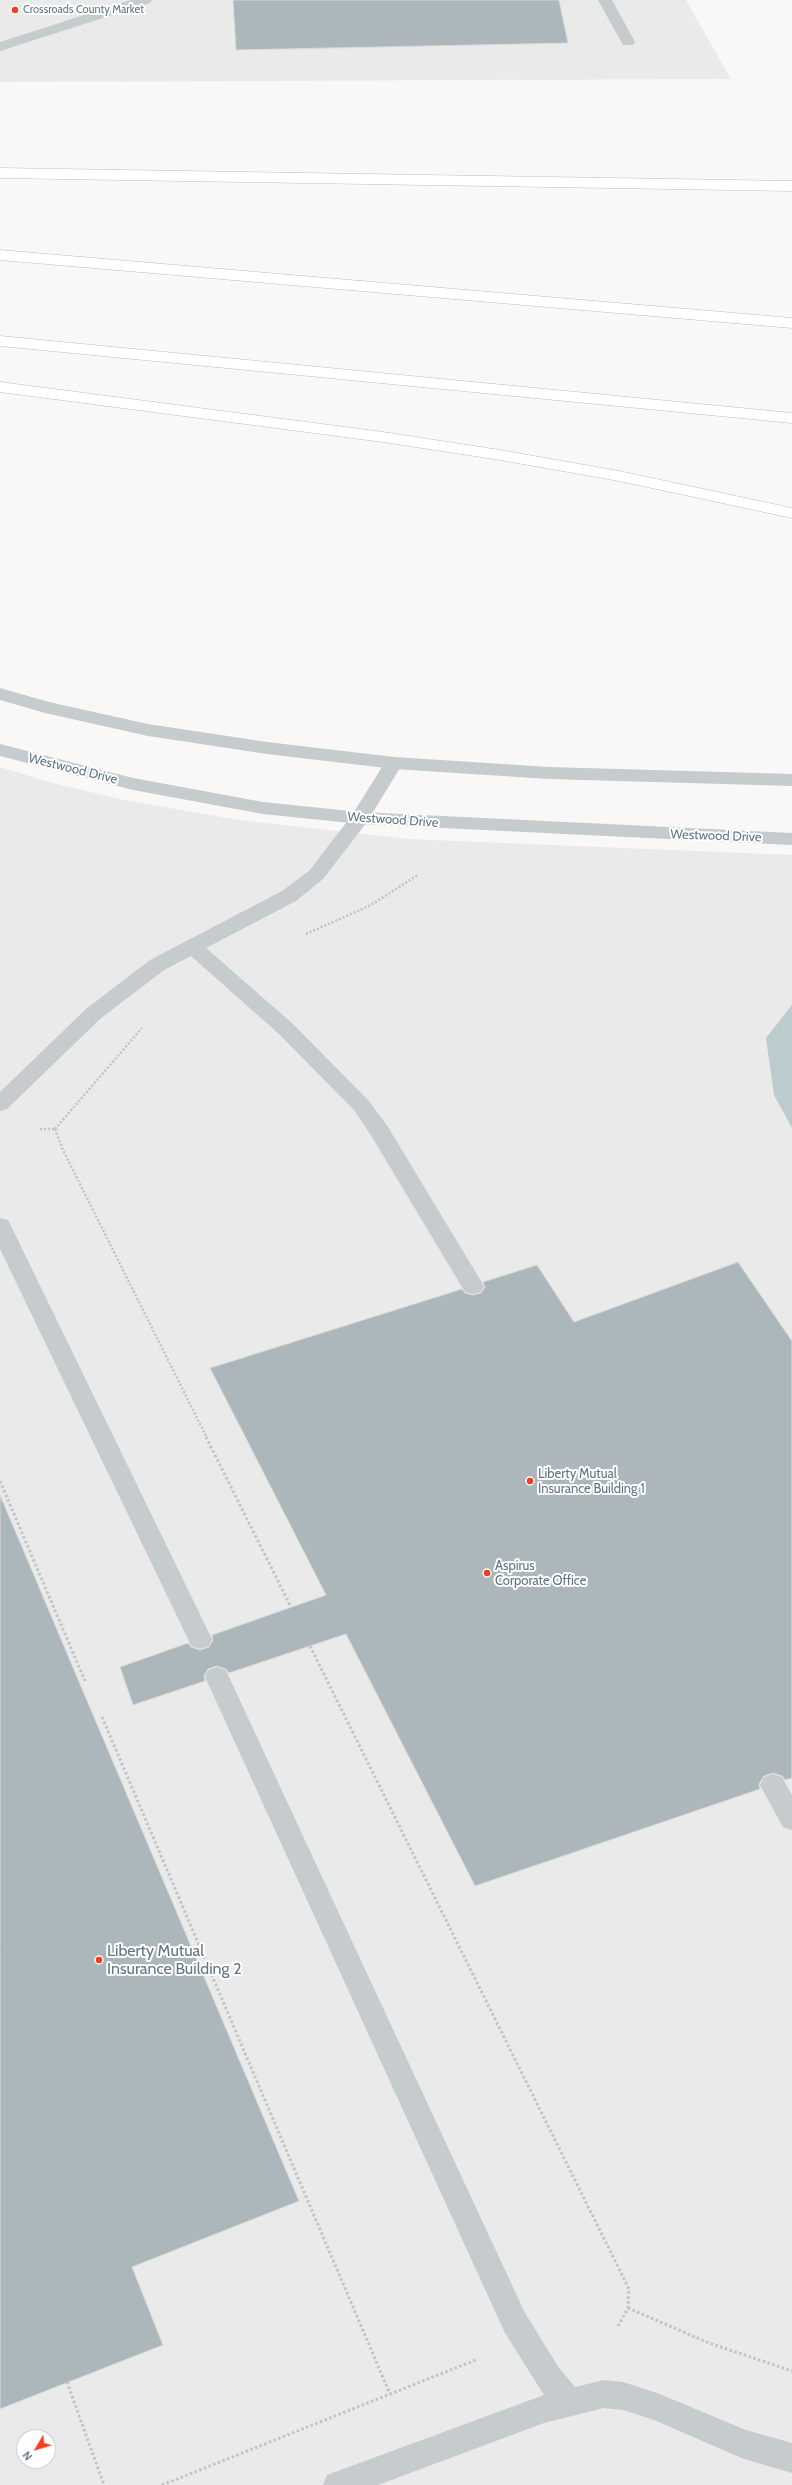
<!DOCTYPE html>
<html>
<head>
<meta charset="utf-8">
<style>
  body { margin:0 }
  #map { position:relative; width:792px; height:2485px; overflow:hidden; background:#f9f8f6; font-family:Cabin,sans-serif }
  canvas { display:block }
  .north { position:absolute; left:16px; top:2429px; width:40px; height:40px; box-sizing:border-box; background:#fff; border:1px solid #c0c9cd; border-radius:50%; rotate:232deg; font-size:11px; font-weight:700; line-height:16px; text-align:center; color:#617783 }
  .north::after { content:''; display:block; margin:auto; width:14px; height:18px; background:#f33d1b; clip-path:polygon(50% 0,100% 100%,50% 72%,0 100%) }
</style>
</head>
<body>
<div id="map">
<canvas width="792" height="2485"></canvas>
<div class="north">N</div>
</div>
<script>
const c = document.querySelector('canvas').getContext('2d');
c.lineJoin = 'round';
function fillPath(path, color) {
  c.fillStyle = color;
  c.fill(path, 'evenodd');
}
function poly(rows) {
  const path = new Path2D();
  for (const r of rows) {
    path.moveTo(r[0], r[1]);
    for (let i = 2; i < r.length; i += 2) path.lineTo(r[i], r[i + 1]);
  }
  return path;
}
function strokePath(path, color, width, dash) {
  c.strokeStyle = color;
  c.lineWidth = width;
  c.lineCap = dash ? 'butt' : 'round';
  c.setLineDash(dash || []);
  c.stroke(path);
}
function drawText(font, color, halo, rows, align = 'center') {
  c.font = font + ' Cabin,sans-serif';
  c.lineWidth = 4;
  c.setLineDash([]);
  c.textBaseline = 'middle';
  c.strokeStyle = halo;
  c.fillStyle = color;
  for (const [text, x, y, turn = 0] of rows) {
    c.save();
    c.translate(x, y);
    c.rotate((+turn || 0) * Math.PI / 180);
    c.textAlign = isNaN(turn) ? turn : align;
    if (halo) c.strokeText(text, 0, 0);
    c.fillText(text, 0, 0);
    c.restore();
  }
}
fillPath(poly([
  [0,0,686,0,731,79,0,82],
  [0,767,52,783,129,801,239,820,409,839,792,855,792,2485,0,2485],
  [24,2437,48,2437,48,2461,24,2461]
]), '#e9eae9');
fillPath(poly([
  [792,1005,792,1128,774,1095,766,1038]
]), '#bccbce');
const building = poly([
  [233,0,559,0,568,43,236,50,233,0],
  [738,1262,792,1341,792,1778,785,1780,782,1776,773,1773,764,1776,759,1784,760,1789,475,1886,346,1634,229,1673,226,1669,217,1666,208,1669,204,1676,205,1681,133,1705,120,1667,188,1643,191,1647,200,1650,209,1647,213,1640,212,1635,326,1595,210,1368,462,1289,465,1293,473,1295,481,1293,485,1287,483,1282,537,1265,574,1322,738,1262],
  [0,1495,299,2201,132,2267,163,2345,0,2409,0,1495]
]);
fillPath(building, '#acb7bb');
strokePath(building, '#dadad8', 1);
const motorway = poly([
  [0,168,792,181,792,191,0,178,0,168],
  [0,250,792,318,792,328,0,260,0,250],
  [0,336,792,413,792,423,0,346,0,336],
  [0,382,383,432,500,450,619,471,792,508,792,518,619,481,500,460,383,442,0,392,0,382]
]);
strokePath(motorway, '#babec1', 1);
strokePath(poly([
  [306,934,371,905,418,875],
  [40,1129,55,1129],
  [55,1129,63,1150,207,1438],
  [55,1129,142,1028]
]), '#c1c4c6', 2.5, [2, 2]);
strokePath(poly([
  [206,1437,291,1607],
  [0,1481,85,1681],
  [310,1646,629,2289,628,2308,618,2326],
  [102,1717,390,2394],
  [628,2308,709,2343,792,2371],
  [67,2382,104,2485],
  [162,2485,478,2359]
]), '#c1c4c6', 3, [2.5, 2.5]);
fillPath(poly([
  [131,0,152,0,150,3,0,51,0,42,131,0],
  [598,0,612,0,635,42,633,45,623,45,598,0],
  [394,757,401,759,403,763,367,822,323,879,296,901,206,948,293,1024,368,1100,388,1127,484,1286,481,1292,473,1294,465,1292,372,1137,354,1110,279,1034,191,956,164,970,100,1019,7,1109,0,1111,0,1092,86,1009,150,960,282,891,309,871,352,815,387,759,394,757],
  [0,1218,8,1220,11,1226,212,1639,209,1646,200,1649,191,1646,188,1639,0,1249,0,1218],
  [217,1667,226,1670,229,1677,525,2313,559,2368,575,2387,604,2380,623,2382,657,2393,746,2430,792,2443,792,2473,744,2459,654,2420,623,2410,604,2408,544,2423,378,2485,323,2485,327,2475,544,2395,505,2333,205,1677,208,1670,217,1667],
  [773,1774,782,1777,792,1795,792,1830,783,1827,760,1785,764,1777,773,1774]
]), '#c6cbce');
fillPath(poly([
  [0,688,49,702,148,724,267,742,394,757,549,767,792,774,792,786,549,779,394,769,267,754,148,736,45,713,0,700,0,688],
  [0,744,133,778,263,802,360,812,792,833,792,845,360,824,263,814,133,790,0,756,0,744]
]), '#c6cbce');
fillPath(motorway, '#fff');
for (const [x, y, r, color] of [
  [15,10,4,"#f33d1b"],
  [530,1481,4,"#f33d1b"],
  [487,1573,4,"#f33d1b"],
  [99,1960,4,"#f33d1b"]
]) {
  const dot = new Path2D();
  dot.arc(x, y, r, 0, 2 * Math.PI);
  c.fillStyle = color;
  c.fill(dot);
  strokePath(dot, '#fff', 1.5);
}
drawText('11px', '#617783', '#fff', [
  ["Crossroads County Market",23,10]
], 'left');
drawText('13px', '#617783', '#fff', [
  ["Westwood Drive",73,769,14],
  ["Westwood Drive",393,820,4],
  ["Westwood Drive",716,836,2]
]);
drawText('13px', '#617783', '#fff', [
  ["Liberty Mutual",538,1474],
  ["Insurance Building 1",538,1489],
  ["Aspirus",495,1566],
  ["Corporate Office",495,1581]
], 'left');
drawText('16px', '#617783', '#fff', [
  ["Liberty Mutual",107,1951],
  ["Insurance Building 2",107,1969]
], 'left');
</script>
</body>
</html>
